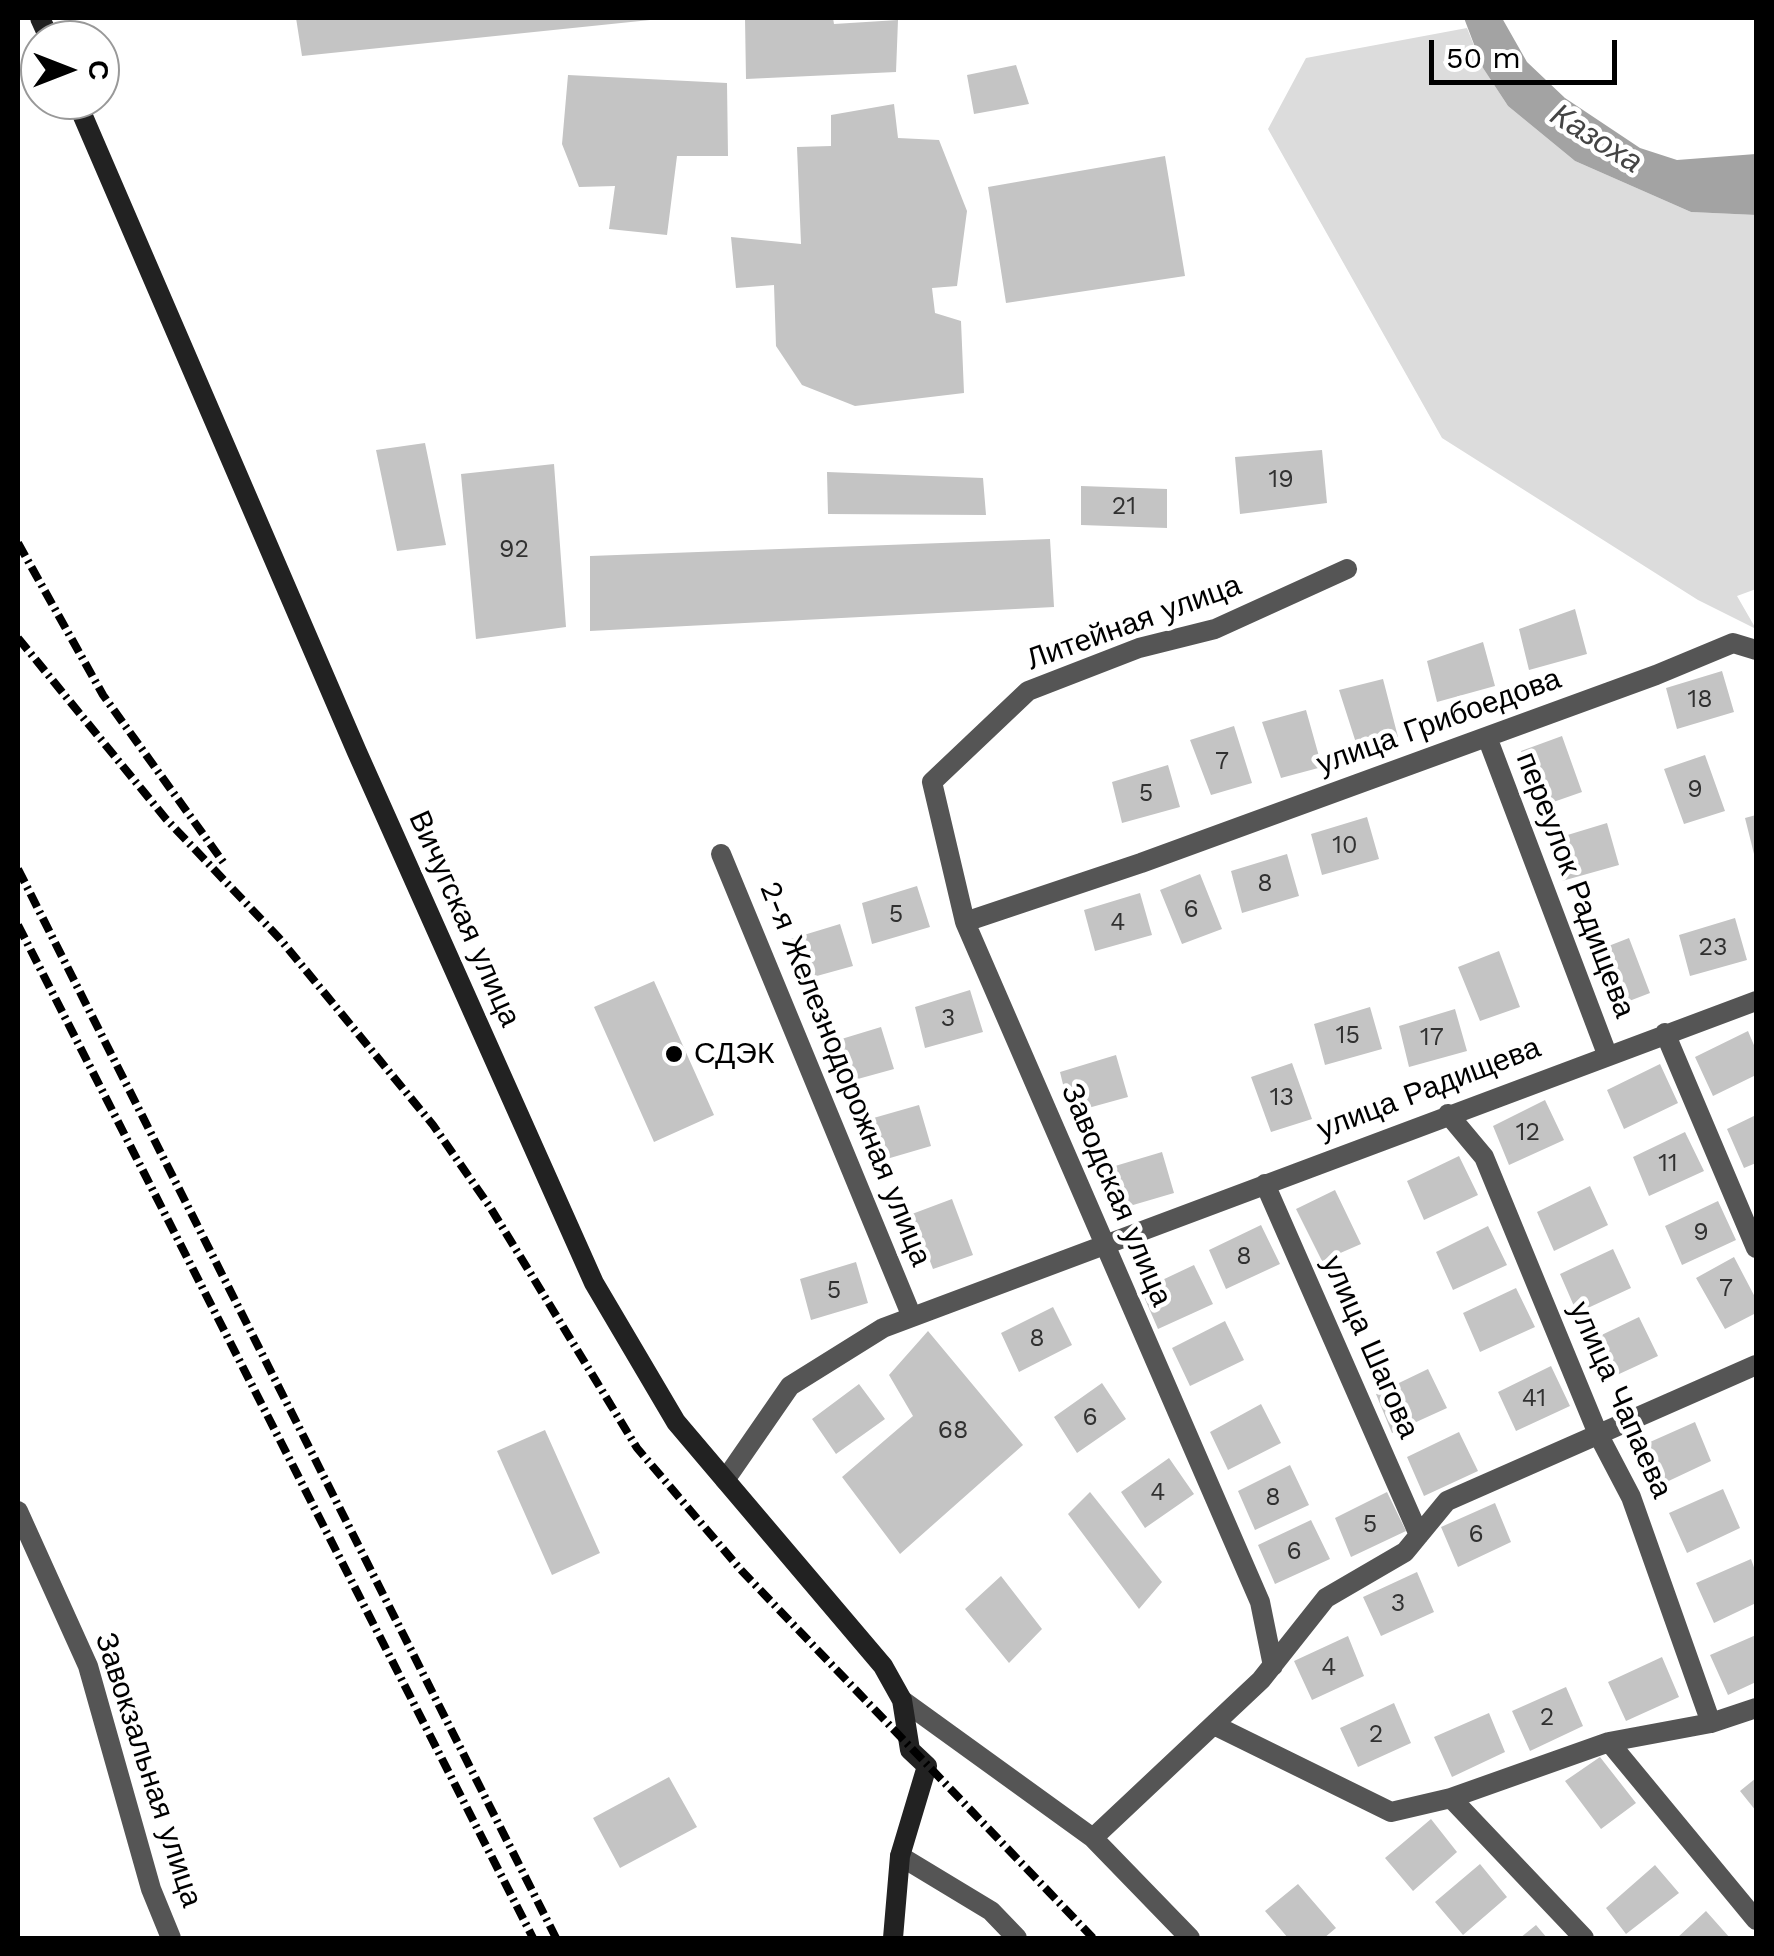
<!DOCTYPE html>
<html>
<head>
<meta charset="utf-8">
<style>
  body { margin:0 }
  #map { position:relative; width:1774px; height:1956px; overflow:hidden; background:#fff; font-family:"Work Sans",sans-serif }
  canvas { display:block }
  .frame { position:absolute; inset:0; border:20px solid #000; pointer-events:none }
  .north { position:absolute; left:20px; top:20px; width:100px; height:100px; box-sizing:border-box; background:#fff; border:2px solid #999; border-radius:50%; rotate:90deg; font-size:28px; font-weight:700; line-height:40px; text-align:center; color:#000 }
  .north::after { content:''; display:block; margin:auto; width:35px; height:45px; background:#000; clip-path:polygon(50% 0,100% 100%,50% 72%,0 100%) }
  .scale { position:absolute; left:1429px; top:40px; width:188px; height:45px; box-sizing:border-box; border:5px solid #000; border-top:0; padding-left:12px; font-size:30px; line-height:35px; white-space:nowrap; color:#000; -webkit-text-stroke:8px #fff; paint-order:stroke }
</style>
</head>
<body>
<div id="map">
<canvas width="1774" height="1956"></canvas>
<div class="frame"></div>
<div class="north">С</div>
<div class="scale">50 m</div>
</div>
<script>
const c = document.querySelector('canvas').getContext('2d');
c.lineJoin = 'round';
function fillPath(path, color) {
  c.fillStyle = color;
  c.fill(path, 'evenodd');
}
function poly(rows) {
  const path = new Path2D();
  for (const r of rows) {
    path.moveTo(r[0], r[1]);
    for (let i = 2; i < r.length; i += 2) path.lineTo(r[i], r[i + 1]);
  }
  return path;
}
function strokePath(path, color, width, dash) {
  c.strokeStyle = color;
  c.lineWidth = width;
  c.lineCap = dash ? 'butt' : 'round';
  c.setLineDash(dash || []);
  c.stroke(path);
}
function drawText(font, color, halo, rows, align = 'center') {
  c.font = font + ' "Work Sans",sans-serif';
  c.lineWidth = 9;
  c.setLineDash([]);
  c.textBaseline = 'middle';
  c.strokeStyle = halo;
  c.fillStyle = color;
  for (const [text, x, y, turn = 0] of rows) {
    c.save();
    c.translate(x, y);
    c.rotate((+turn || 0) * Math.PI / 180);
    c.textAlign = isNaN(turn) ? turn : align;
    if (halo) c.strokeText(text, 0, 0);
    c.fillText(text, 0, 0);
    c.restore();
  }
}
fillPath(poly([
  [1467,28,1483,68,1508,106,1575,161,1691,212,1756,215,1756,589,1737,596,1756,629,1698,600,1442,438,1268,129,1306,58]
]), '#dcdcdc');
fillPath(poly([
  [1464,18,1502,18,1527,62,1565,98,1640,148,1677,160,1756,154,1756,215,1691,212,1575,161,1508,106,1483,68]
]), '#a3a3a3');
fillPath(poly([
  [296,18,650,18,650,20,302,56],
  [745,18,833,18,834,24,898,20,896,72,746,79],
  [1016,65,1029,104,974,114,967,75],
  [568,75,727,83,728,156,677,156,667,235,609,229,615,186,579,187,562,144],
  [894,104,898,138,939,140,967,211,957,286,932,288,935,313,961,321,964,393,855,406,802,385,776,346,774,285,736,288,731,237,801,244,797,147,831,146,831,115],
  [1165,156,1185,276,1006,303,988,187],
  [425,443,446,545,397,551,376,450],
  [1322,450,1327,503,1240,514,1235,457],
  [554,464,566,627,476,639,461,474],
  [827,472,983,478,986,515,828,514],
  [1081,486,1167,489,1167,528,1081,525],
  [1050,539,1054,607,590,631,590,556],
  [1575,609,1587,654,1529,670,1519,629],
  [1483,642,1495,686,1437,702,1427,661],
  [1722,671,1734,712,1677,729,1666,688],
  [1383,679,1398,737,1357,746,1339,690],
  [1306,710,1322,767,1281,778,1262,722],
  [1234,726,1252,783,1211,795,1190,740],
  [1562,736,1582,792,1542,806,1521,751],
  [1705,755,1725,811,1684,824,1664,769],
  [1168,765,1180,807,1122,823,1112,782],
  [1756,815,1756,857,1755,858,1745,818],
  [1367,817,1379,859,1322,875,1311,834],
  [1607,823,1619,865,1562,881,1551,840],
  [1287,854,1299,896,1242,913,1231,871],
  [1200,874,1222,929,1182,944,1160,890],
  [917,886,930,927,872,944,862,903],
  [1140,893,1152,935,1095,951,1084,910],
  [1735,918,1747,960,1690,976,1679,935],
  [840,924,853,966,795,982,784,941],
  [1629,938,1650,993,1611,1008,1588,954],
  [1499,951,1520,1007,1480,1021,1458,967],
  [654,981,714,1115,654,1142,594,1007],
  [970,990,983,1032,925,1048,915,1007],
  [1370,1007,1382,1049,1325,1065,1314,1024],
  [1455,1009,1467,1051,1409,1067,1399,1026],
  [881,1027,894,1069,836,1085,825,1044],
  [1748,1031,1756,1050,1756,1075,1713,1096,1695,1057],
  [1116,1055,1128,1097,1070,1113,1060,1072],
  [1292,1063,1312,1119,1271,1132,1251,1077],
  [1660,1064,1678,1103,1624,1129,1607,1090],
  [1545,1100,1564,1140,1509,1165,1493,1126],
  [919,1105,931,1146,873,1163,863,1121],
  [1756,1115,1756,1163,1744,1168,1727,1129],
  [1685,1132,1704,1171,1649,1196,1633,1157],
  [1162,1152,1174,1193,1116,1210,1105,1169],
  [1459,1156,1478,1195,1424,1220,1407,1181],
  [1590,1186,1608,1225,1554,1251,1537,1212],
  [1335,1190,1361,1244,1322,1261,1296,1209],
  [952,1199,973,1255,933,1269,912,1214],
  [1718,1201,1736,1240,1682,1265,1665,1226],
  [1261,1225,1280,1264,1226,1289,1209,1250],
  [1488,1226,1507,1265,1453,1290,1436,1252],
  [1613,1249,1631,1288,1577,1313,1560,1274],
  [1734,1257,1756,1299,1756,1313,1725,1329,1696,1278],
  [856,1262,868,1303,811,1320,800,1279],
  [1194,1265,1213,1304,1158,1329,1141,1290],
  [1516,1288,1535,1327,1480,1352,1463,1313],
  [1053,1307,1072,1345,1019,1372,1001,1333],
  [1639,1317,1658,1356,1604,1381,1587,1342],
  [1225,1321,1244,1360,1190,1386,1172,1348],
  [928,1331,1023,1445,900,1554,842,1477,913,1416,889,1375],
  [1551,1366,1570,1406,1516,1431,1498,1392],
  [1428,1369,1447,1408,1392,1433,1376,1394],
  [1102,1383,1126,1419,1077,1453,1054,1417],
  [859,1384,885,1419,836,1454,812,1419],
  [1261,1404,1281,1443,1228,1470,1210,1432],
  [1695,1422,1711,1461,1658,1486,1641,1446],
  [545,1430,600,1553,552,1575,497,1451],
  [1459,1432,1478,1471,1424,1496,1407,1457],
  [1169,1458,1194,1494,1145,1528,1121,1492],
  [1290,1465,1309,1505,1255,1530,1238,1491],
  [1723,1489,1740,1528,1687,1553,1669,1513],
  [1090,1492,1162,1582,1139,1609,1068,1514],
  [1387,1492,1406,1531,1351,1557,1335,1518],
  [1495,1503,1511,1542,1458,1567,1441,1527],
  [1311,1520,1330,1559,1275,1584,1258,1545],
  [1751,1559,1756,1573,1756,1603,1714,1623,1696,1583],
  [1417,1572,1434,1612,1381,1636,1363,1597],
  [1001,1576,1042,1629,1009,1663,965,1609],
  [1756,1635,1756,1682,1728,1695,1710,1655],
  [1348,1636,1364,1676,1312,1700,1294,1661],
  [1662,1657,1679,1697,1626,1721,1608,1682],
  [1566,1687,1583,1726,1530,1751,1512,1711],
  [1394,1703,1411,1743,1358,1767,1340,1728],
  [1489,1713,1505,1752,1452,1777,1434,1737],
  [1600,1757,1636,1803,1601,1829,1565,1781],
  [669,1777,697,1827,620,1868,593,1818],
  [1756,1778,1756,1811,1740,1791],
  [1431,1819,1457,1852,1413,1891,1385,1858],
  [1480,1864,1507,1897,1463,1935,1435,1902],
  [1655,1865,1679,1893,1626,1934,1606,1908],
  [1298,1884,1336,1928,1324,1938,1288,1938,1265,1911],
  [1706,1911,1730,1938,1677,1938],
  [1536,1925,1547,1938,1520,1938]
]), '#c4c4c4');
strokePath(poly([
  [1487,737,1607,1054],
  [721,854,912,1317],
  [965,922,932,782,1028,691,1139,648,1215,629,1347,569],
  [1665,1033,1756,1248],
  [1448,1114,1484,1157,1598,1434,1631,1497,1711,1723],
  [1265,1184,1419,1535],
  [725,1480,790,1386,883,1328,1756,1001],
  [18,1511,88,1666,151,1889,171,1938],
  [1273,1666,1260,1602,965,922,1141,863,1656,675,1733,643,1756,650],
  [902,1700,1093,1838,1190,1938],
  [1214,1725,1391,1812,1451,1798,1609,1742,1711,1723,1756,1708],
  [1609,1742,1756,1920],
  [1451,1798,1584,1938],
  [1093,1838,1261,1680,1326,1598,1405,1552,1447,1501,1756,1365],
  [900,1856,991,1911,1017,1938]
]), '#555', 20);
strokePath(poly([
  [40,18,50,40],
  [76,100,357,752,594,1283,676,1422,883,1666,902,1700,910,1750,927,1766,900,1856,893,1938]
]), '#222', 20);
strokePath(poly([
  [18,543,103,695,226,866],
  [18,638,166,819,280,939,433,1125,490,1207,637,1448,741,1570,1093,1938],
  [18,869,556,1938],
  [18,925,533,1938]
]), '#000', 8, [15, 5, 2.5, 5]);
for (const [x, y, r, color] of [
  [674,1054,10,"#000"]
]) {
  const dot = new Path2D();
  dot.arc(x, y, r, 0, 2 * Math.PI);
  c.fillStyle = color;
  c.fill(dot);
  strokePath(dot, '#fff', 4);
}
drawText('25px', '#313131', null, [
  ["19",1281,480],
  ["21",1124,507],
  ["92",514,550],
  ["18",1700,700],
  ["7",1222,762],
  ["9",1695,790],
  ["5",1146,794],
  ["10",1345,846],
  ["8",1265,884],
  ["6",1191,910],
  ["5",896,915],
  ["4",1118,923],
  ["23",1713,948],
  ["3",948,1019],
  ["15",1348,1036],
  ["17",1432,1038],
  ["13",1282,1098],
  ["12",1528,1133],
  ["11",1668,1164],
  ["9",1701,1233],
  ["8",1244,1257],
  ["7",1726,1289],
  ["5",834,1291],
  ["8",1037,1339],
  ["41",1534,1399],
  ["6",1090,1418],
  ["68",953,1431],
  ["4",1158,1493],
  ["8",1273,1498],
  ["5",1370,1525],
  ["6",1476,1535],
  ["6",1294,1552],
  ["3",1398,1604],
  ["4",1329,1668],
  ["2",1547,1718],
  ["2",1376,1735]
]);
drawText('30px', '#000', '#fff', [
  ["Литейная улица",1134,623,-20],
  ["улица Грибоедова",1439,722,-20],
  ["переулок Радищева",1575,885,69],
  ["Вичугская улица",464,919,66],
  ["2-я Железнодорожная улица",845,1074,68],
  ["улица Радищева",1429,1089,-21],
  ["Заводская улица",1116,1195,67],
  ["улица Шагова",1370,1347,66],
  ["улица Чапаева",1620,1400,66],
  ["Завокзальная улица",148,1770,72]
]);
drawText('30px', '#000', '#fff', [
  ["СДЭК",694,1054]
], 'left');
drawText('italic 32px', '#444', '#fff', [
  ["Казоха",1596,139,32]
]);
</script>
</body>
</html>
